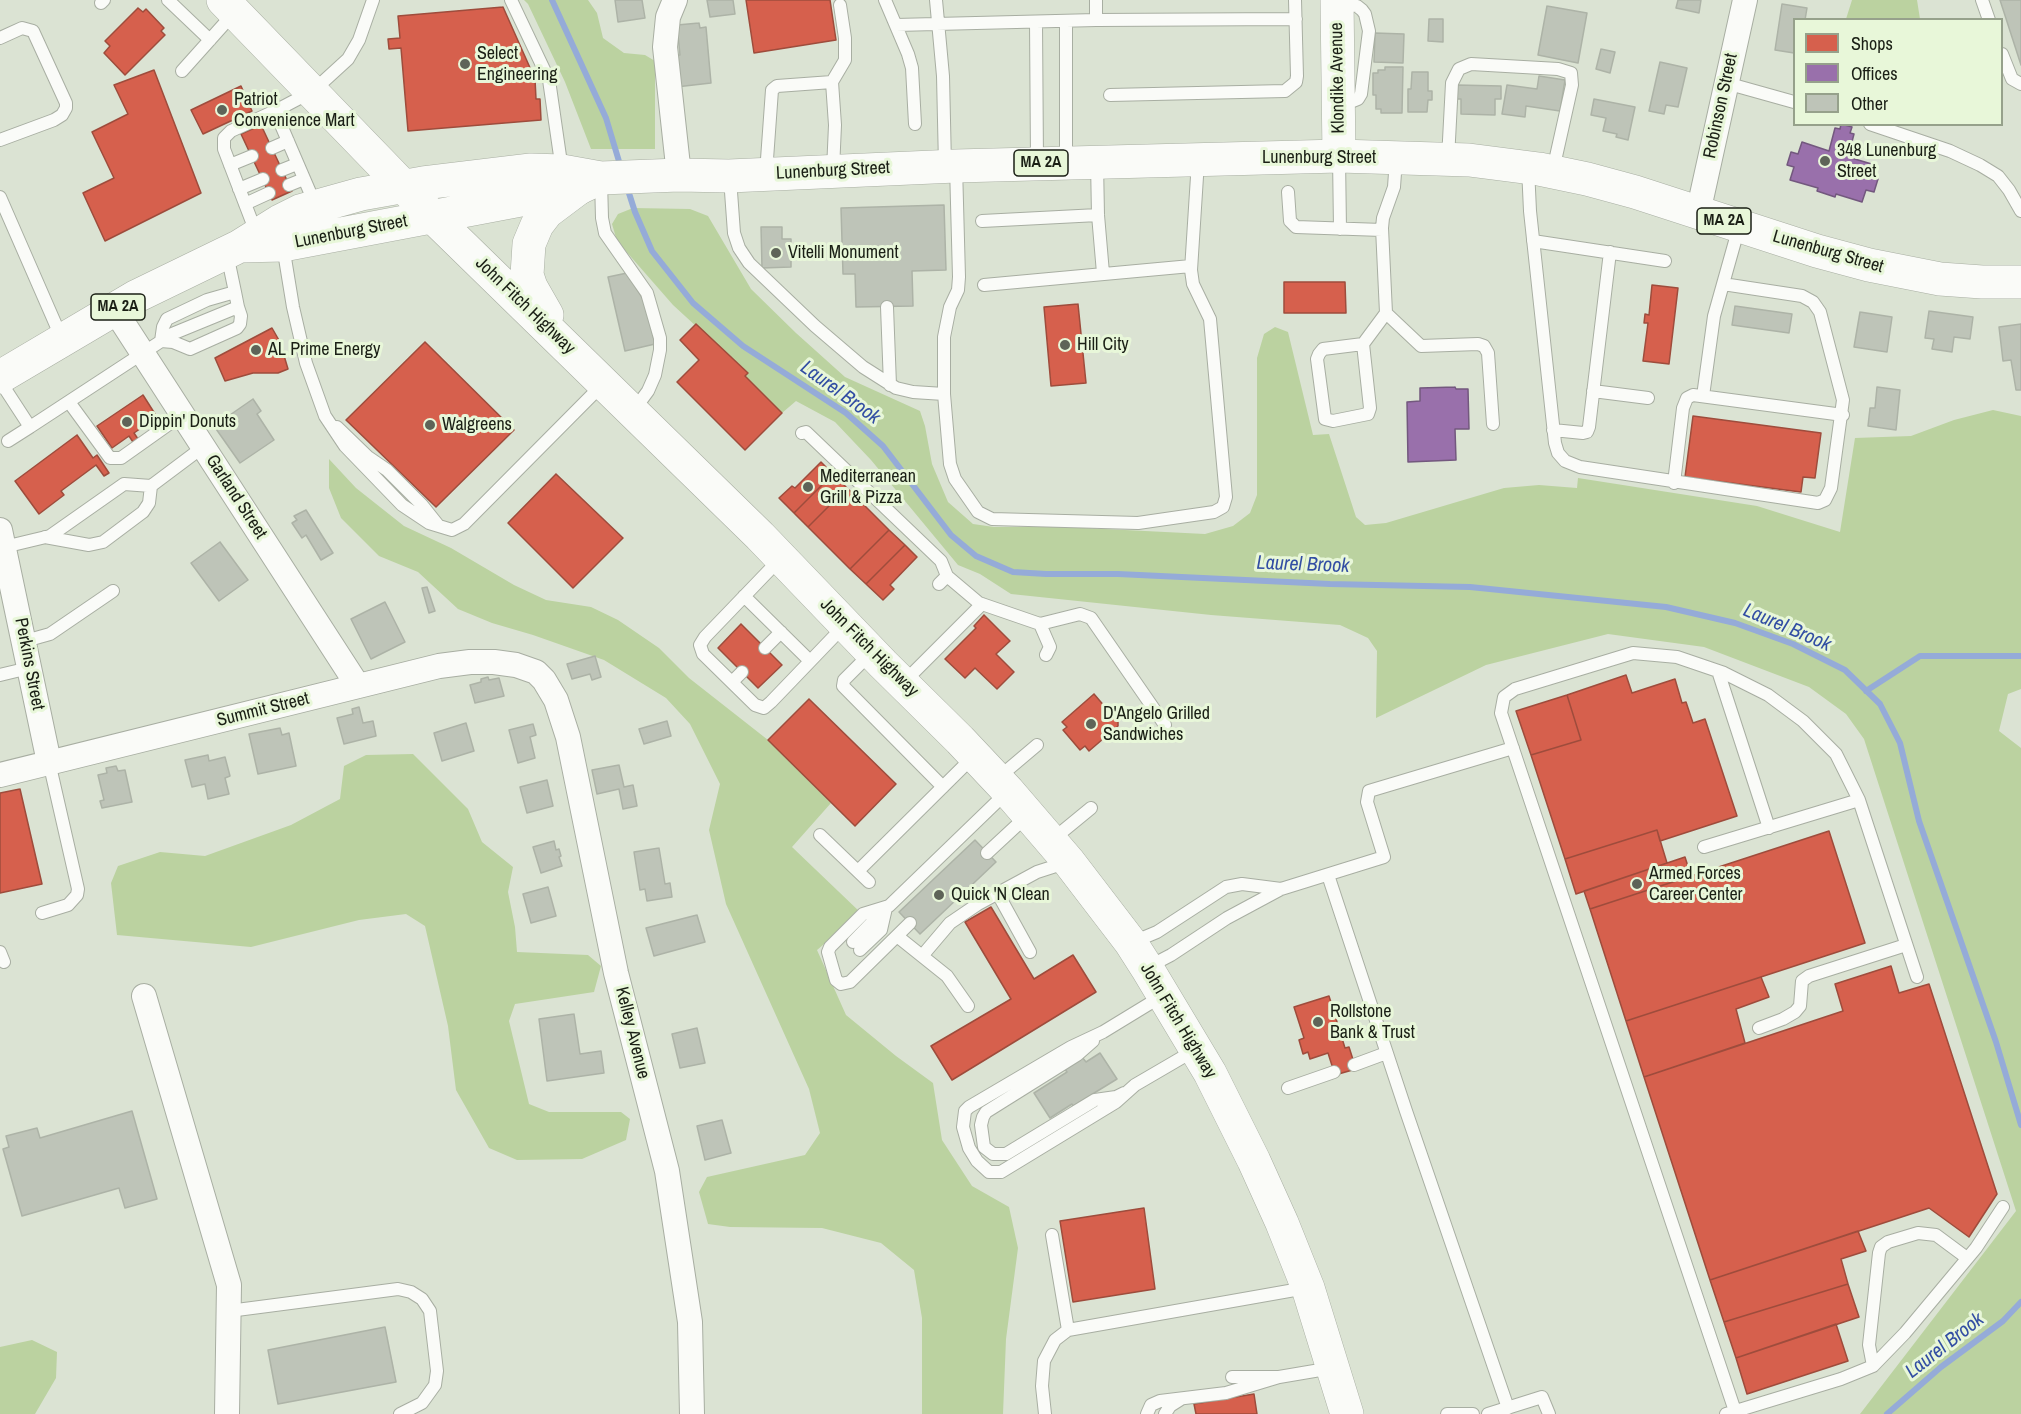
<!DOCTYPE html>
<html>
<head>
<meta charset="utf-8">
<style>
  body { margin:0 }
  #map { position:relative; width:2021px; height:1414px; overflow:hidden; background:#dbe3d3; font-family:"Archivo Narrow",sans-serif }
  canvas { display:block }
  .legend { position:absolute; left:1793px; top:18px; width:210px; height:108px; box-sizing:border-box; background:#e8f7d9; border:2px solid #96a18b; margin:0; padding:8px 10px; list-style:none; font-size:18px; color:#1a1f15 }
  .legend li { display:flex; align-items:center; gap:12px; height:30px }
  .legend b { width:30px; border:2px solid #96a18b }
</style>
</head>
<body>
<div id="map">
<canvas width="2021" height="1414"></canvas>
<ul class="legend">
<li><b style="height:16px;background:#d6604d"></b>Shops</li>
<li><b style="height:16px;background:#9970ab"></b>Offices</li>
<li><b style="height:16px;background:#bec4b8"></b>Other</li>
</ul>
</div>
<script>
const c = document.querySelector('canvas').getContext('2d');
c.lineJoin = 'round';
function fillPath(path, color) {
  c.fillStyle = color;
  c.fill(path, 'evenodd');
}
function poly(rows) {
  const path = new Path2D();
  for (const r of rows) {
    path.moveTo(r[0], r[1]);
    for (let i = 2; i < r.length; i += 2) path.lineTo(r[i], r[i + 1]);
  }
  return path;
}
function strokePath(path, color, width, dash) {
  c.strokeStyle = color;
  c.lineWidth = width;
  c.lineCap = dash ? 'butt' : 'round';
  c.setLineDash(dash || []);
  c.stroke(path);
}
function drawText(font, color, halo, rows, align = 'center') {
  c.font = font + ' "Archivo Narrow",sans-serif';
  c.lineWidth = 6;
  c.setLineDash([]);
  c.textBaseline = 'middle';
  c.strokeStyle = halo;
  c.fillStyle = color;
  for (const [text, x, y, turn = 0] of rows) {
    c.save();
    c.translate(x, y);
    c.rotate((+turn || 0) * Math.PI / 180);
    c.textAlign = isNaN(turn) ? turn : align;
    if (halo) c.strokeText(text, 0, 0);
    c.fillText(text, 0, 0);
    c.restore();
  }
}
fillPath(poly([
  [524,0,588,0,597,13,603,38,624,53,645,55,655,61,655,149,591,149,565,82,528,4],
  [1852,0,1917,0,1920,19,1846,19],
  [633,208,690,209,708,216,751,289,796,333,845,377,920,411,925,426,932,464,948,502,973,524,994,527,1065,527,1205,534,1233,526,1250,513,1257,495,1257,358,1264,334,1275,327,1288,332,1313,435,1329,434,1356,517,1365,525,1386,523,1504,488,1539,485,1577,488,1578,478,1757,506,1840,532,1855,438,1911,436,1954,420,1993,410,2021,416,2021,689,2008,694,1999,731,2021,748,2021,1414,1860,1414,2016,1211,1864,739,1846,714,1809,687,1704,647,1608,634,1486,665,1376,718,1377,651,1368,638,1340,625,1211,615,1011,594,980,574,958,565,871,460,835,422,796,401,782,413,745,376,747,373,673,305,617,241,612,224,618,214],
  [329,459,356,488,404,526,451,548,514,585,546,600,591,607,618,620,659,648,689,678,768,740,831,803,792,847,861,913,817,950,846,1015,896,1056,933,1083,942,1140,972,1186,1009,1207,1018,1248,1006,1339,1003,1414,922,1414,922,1318,914,1270,881,1243,822,1228,730,1227,708,1224,699,1192,707,1177,805,1155,820,1133,809,1089,726,904,709,830,720,784,690,724,666,698,604,660,533,635,492,623,458,609,418,572,379,556,341,518,329,488],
  [413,754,468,809,482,842,513,867,508,892,515,927,517,952,588,955,601,966,594,992,515,1004,509,1021,529,1104,549,1112,621,1112,630,1119,626,1140,582,1159,517,1160,489,1148,456,1090,448,1026,425,926,406,914,359,920,251,947,117,935,111,883,118,866,160,852,205,856,291,825,340,799,344,766,366,755],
  [32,1340,57,1352,56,1378,35,1414,0,1414,0,1347]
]), '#bbd2a0');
const shops = poly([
  [746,0,830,0,836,40,754,53,746,0],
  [503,7,535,79,536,99,540,99,541,120,408,131,401,48,389,49,388,39,400,38,398,16,503,7],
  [138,8,143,12,146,9,164,28,161,31,165,35,125,75,104,53,110,46,105,41,138,8],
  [154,70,201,193,105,241,83,193,114,178,92,132,128,114,114,85,154,70],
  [241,86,252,111,203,134,191,110,241,86],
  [261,125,292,191,272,200,241,134,261,125],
  [1284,282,1345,282,1346,313,1284,313,1284,282],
  [1652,285,1678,288,1669,364,1643,361,1648,323,1644,323,1645,314,1649,315,1652,285],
  [1078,304,1086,383,1051,386,1044,307,1078,304],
  [696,324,748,373,745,376,782,413,745,450,677,382,699,360,680,340,696,324],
  [272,328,280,342,288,369,278,373,253,373,225,381,215,358,272,328],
  [425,342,514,430,436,507,346,420,425,342],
  [143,395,157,417,134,433,138,439,133,442,129,436,112,448,97,426,143,395],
  [1693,416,1821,433,1815,478,1803,477,1801,492,1685,477,1693,416],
  [77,435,93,458,97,455,109,473,104,476,96,465,61,491,64,495,39,514,15,481,77,435],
  [821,462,833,474,794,513,779,498,792,486,795,488,821,462],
  [556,474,623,538,573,588,508,523,556,474],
  [833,474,847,488,808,527,794,513,833,474],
  [847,488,889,530,850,569,808,527,847,488],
  [889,530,905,545,866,584,850,569,889,530],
  [905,545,917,557,890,585,894,589,883,600,866,584,905,545],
  [984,615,1010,641,996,654,1014,672,997,689,975,668,965,678,945,659,976,628,974,626,984,615],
  [741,624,782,665,758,688,718,648,741,624],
  [1626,675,1632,693,1675,679,1682,703,1686,702,1693,723,1705,719,1737,816,1660,841,1657,830,1565,859,1531,755,1581,740,1567,695,1626,675],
  [1094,694,1118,722,1118,726,1089,751,1085,746,1080,750,1063,730,1067,727,1062,722,1094,694],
  [1567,695,1581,740,1531,755,1516,711,1567,695],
  [809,699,896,784,855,826,768,740,809,699],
  [20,789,42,884,0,893,0,793,20,789],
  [1657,830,1667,863,1576,894,1565,859,1657,830],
  [1829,831,1865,943,1626,1021,1590,909,1829,831],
  [1685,857,1691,876,1590,909,1584,891,1685,857],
  [991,907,1034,979,1073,955,1096,992,952,1080,931,1046,1011,999,965,922,991,907],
  [1891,966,1899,993,1929,984,1997,1194,1969,1237,1929,1208,1710,1280,1644,1077,1843,1011,1835,984,1891,966],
  [1761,977,1769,997,1736,1009,1745,1043,1644,1077,1626,1021,1761,977],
  [1329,996,1345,1048,1349,1047,1356,1069,1335,1075,1328,1053,1310,1059,1308,1052,1303,1054,1299,1040,1304,1038,1294,1007,1329,996],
  [1144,1208,1155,1289,1073,1302,1060,1221,1144,1208],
  [1858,1231,1866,1251,1841,1259,1848,1284,1724,1322,1710,1280,1858,1231],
  [1848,1284,1859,1317,1736,1358,1724,1322,1848,1284],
  [1836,1324,1848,1361,1747,1394,1736,1358,1836,1324],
  [1254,1394,1257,1414,1196,1414,1194,1404,1254,1394]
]);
fillPath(shops, '#d6604d');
strokePath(shops, '#9e4c3c', 1.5);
const offices = poly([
  [1841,124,1852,127,1850,133,1854,134,1848,157,1875,165,1871,177,1878,179,1874,192,1866,190,1862,202,1836,194,1835,197,1817,191,1818,188,1790,180,1794,167,1787,165,1791,152,1798,154,1802,142,1829,151,1835,128,1840,129,1841,124],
  [1455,387,1456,389,1468,389,1469,429,1455,429,1456,460,1408,462,1407,402,1420,401,1420,388,1455,387]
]);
fillPath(offices, '#9970ab');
strokePath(offices, '#73587e', 1.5);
strokePath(poly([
  [552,0,606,118,621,168],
  [627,187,635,212,652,251,693,303,743,346,846,413,883,446,951,535,976,556,1013,572,1046,574,1118,574,1330,584,1470,587,1666,607,1735,623,1793,644,1845,670,1880,704,1900,743,1919,821,1996,1042,2021,1125],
  [1866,691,1920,656,2021,656],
  [1887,1414,1941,1367,2003,1321,2021,1302]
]), '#95abd8', 6);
const building = poly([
  [615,0,642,0,645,18,618,22,615,0],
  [707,0,733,0,735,14,710,17,707,0],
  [1678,0,1701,0,1699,13,1676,8,1678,0],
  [2000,0,2021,0,2021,65,2000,0],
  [1782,4,1807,8,1805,20,1794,20,1794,53,1775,50,1782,4],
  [1547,6,1587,13,1578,63,1538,55,1547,6],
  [1429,19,1443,19,1443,42,1428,41,1429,19],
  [699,23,700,28,706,27,711,83,676,87,673,56,680,55,677,25,699,23],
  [1375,33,1404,34,1403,63,1374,62,1375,33],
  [1601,49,1615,52,1610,73,1596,69,1601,49],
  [1660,62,1687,68,1678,107,1666,105,1664,114,1649,111,1660,62],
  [1385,67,1403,67,1402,113,1381,113,1381,109,1376,109,1376,95,1373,95,1373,73,1378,73,1378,70,1385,70,1385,67],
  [1412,72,1428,72,1428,91,1432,91,1432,100,1428,100,1427,112,1408,112,1408,89,1411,89,1412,72],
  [1539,76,1565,80,1560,111,1526,106,1525,117,1502,114,1507,85,1537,89,1539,76],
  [1457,85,1501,86,1501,99,1495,99,1495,115,1461,114,1461,99,1457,99,1457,85],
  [1594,99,1635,107,1628,140,1616,137,1617,134,1603,131,1606,118,1591,115,1594,99],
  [944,205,946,270,912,271,913,306,856,307,855,274,843,274,841,208,944,205],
  [761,227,782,227,782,239,791,239,791,267,762,268,761,227],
  [627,273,646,304,655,344,625,351,608,277,627,273],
  [1735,306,1792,314,1789,333,1732,325,1735,306],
  [1929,311,1973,317,1970,339,1954,337,1952,352,1932,349,1934,339,1925,338,1929,311],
  [1860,312,1892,317,1887,352,1854,347,1860,312],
  [2021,324,2021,390,2016,390,2011,360,2003,361,1999,327,2021,324],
  [1877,387,1900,390,1896,430,1868,426,1870,408,1875,408,1877,387],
  [253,399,261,411,257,414,274,440,240,463,214,426,253,399],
  [306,510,333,553,321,560,306,535,302,538,292,523,297,520,294,516,306,510],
  [220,542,248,580,219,601,191,563,220,542],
  [427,587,435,611,429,613,422,588,427,587],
  [385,602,405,642,371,659,351,619,385,602],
  [595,656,601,677,592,680,590,674,572,679,567,664,595,656],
  [488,677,489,680,499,678,504,696,475,703,470,685,481,682,481,679,488,677],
  [359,707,363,723,373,721,376,736,344,744,337,718,353,714,352,709,359,707],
  [667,721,671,736,644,744,639,729,667,721],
  [466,723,474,751,442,761,434,733,466,723],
  [533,724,536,735,530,737,535,758,518,763,509,730,533,724],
  [280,728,282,735,289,733,296,766,258,774,249,734,280,728],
  [208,755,209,761,225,757,230,776,225,778,229,794,208,799,205,784,192,787,185,760,208,755],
  [619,765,624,787,633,785,637,806,623,809,619,789,597,794,592,770,619,765],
  [116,766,118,771,125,770,132,802,102,808,100,801,104,800,98,775,107,773,106,768,116,766],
  [547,780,553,806,527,813,520,787,547,780],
  [975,840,996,862,920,934,899,912,975,840],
  [554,841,556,850,559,849,561,856,559,857,562,866,541,873,533,847,554,841],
  [659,848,665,884,670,883,672,897,647,901,645,889,640,890,634,852,659,848],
  [548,887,556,916,531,923,523,894,548,887],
  [697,915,705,942,654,956,646,928,697,915],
  [574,1014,580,1054,601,1051,604,1073,547,1081,539,1019,574,1014],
  [697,1028,705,1063,680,1068,672,1034,697,1028],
  [1100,1053,1117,1079,1073,1106,1072,1104,1050,1118,1034,1093,1067,1072,1064,1068,1082,1057,1086,1062,1100,1053],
  [132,1111,157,1199,125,1208,119,1188,22,1216,3,1149,9,1147,6,1136,37,1128,40,1138,132,1111],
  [722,1120,731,1153,705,1160,697,1126,722,1120],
  [385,1327,396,1382,278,1404,268,1350,385,1327]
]);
fillPath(building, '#bec4b8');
strokePath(building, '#adb3a7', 1.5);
const lane = poly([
  [168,0,210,40],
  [511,0,549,80,562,170],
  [885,0,908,54,912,68,915,124],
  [936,0,943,76,945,165],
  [1096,0,1096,20],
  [1982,0,1989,20],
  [101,3,104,0],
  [1338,4,1357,6,1362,10,1365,14,1369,31,1361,94,1358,99,1353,101,1340,101],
  [1066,21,1066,162],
  [1036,22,1037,161],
  [896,25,1096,20,1296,19],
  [0,38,22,28,33,31,66,103,66,108,62,115,54,120,0,140],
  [2002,54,2012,79,2021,84],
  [182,71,233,14],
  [1726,83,1794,102],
  [1110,95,1285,91,1296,82,1297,76,1295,0],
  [275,111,315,204],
  [1870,124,1950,151,1980,165,1998,176,2009,190,2021,211],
  [272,148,288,141],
  [1339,157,1340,229],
  [1448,159,1452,83,1459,69,1471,64,1558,69,1571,73,1572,85,1553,170],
  [1097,163,1098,215,1103,273],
  [230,165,252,156],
  [956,166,959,277,958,290,950,307,944,337,944,394,950,464,955,479,978,512,992,519,1138,523,1214,512,1223,507,1226,497,1210,319,1193,284,1191,270,1198,161],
  [1528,168,1530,211,1555,443,1558,453,1565,461,1580,467,1818,503,1825,500,1831,488,1843,400,1820,312,1813,302,1802,296,1723,284],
  [282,170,297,164],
  [833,170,835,125,832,82,845,60,845,38,840,5],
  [766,173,772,90,777,86,832,82],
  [730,178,734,233,739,248,749,263,815,326,863,367,896,388,913,392,944,394],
  [601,180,602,218,605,233,647,293,660,338,660,350,655,375,648,391,634,410],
  [289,185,304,179],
  [239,189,263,179],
  [1288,192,1290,221,1296,227,1382,230],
  [0,197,62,339],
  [245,204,269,193],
  [982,221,1098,215],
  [257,235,224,149,224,138,231,131,275,111,313,91,348,59,359,40,373,0],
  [1533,241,1665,261],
  [283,246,293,307,306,363,325,416,345,446,402,505,429,523,452,530,464,524,603,384],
  [227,254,235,292,238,307,241,316,240,324,237,328,190,349,173,342,161,341,163,327,167,319,207,300,235,292],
  [984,285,1191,266],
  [887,307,890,385],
  [1386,313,1421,346,1478,344,1484,346,1488,353,1493,424],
  [1363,344,1370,408,1368,414,1333,421,1325,419,1317,359,1319,354,1323,349,1363,344,1386,313,1382,228,1383,218,1394,187,1396,159],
  [0,381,30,427,172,334,238,307],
  [1593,391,1648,398],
  [1703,396,1714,316,1739,227],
  [69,402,110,458,121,458,183,414],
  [337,427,368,457,387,470,422,505,438,525],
  [1553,430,1583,433,1587,432,1589,427,1610,252],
  [802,433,806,432,941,561,947,576],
  [8,441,30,427],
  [1674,483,1683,408,1687,398,1693,395,1843,415],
  [45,537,89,545,103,542,143,512,149,503,151,486],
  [4,547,50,536,124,484,151,486,203,447],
  [780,559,705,637,700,645,703,654,755,705,764,708,771,702,844,626],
  [939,584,947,576,979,603,1040,624,1080,614,1091,618,1165,725],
  [744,596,810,661],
  [1040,624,1050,647,1046,655],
  [25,641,50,634,113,591],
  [765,648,781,632],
  [871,653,844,680,843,686,943,787],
  [1718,671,1769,828],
  [0,675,29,668],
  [732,682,742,672],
  [904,682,982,604],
  [998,778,1037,745],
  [820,835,869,882],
  [1052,840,1091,808],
  [1704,847,1859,800],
  [987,853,1028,815],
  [858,871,974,756],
  [1328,875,1406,1111,1508,1408],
  [998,894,1030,952],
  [42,913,68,905,77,895,78,889,49,762],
  [910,923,850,982,841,984,836,980,828,952,830,947,863,914,889,906,1007,792],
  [897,936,947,976,968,1006],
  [853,942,886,908],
  [1133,942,1157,932,1226,887,1242,884,1281,889],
  [860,950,881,930,886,908],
  [0,952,4,962],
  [922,956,950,923,978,904,1037,872,1068,862],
  [1148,967,1171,955,1227,918,1281,889,1384,857,1367,802,1369,791,1513,748],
  [1162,996,1103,1032,1071,1047,969,1107,965,1111,963,1127,969,1148,977,1161,989,1172,1001,1172,1116,1102,1135,1085,1195,1050],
  [1759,1028,1783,1019,1795,1012,1800,1006,1802,981,1809,976,1906,945],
  [1093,1041,1077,1055,986,1112,983,1117,981,1125,984,1147,993,1154,1006,1154,1095,1100,1116,1097,1124,1093],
  [1354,1065,1381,1055],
  [1288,1088,1334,1072],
  [1052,1235,1068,1330],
  [229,1311,398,1289,411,1292,422,1299,430,1311,437,1371,435,1385,422,1403,400,1414],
  [1873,1366,1869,1345,1879,1253,1881,1247,1888,1242,1918,1233,1936,1235,1967,1258],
  [1232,1377,1279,1377,1332,1368],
  [1735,1411,1501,713,1504,697,1515,689,1633,653,1677,657,1724,673,1768,695,1803,721,1836,754,1859,800,1917,977],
  [1045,1414,1042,1386,1044,1361,1055,1340,1068,1330,1306,1288],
  [1147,1414,1151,1405,1160,1401,1226,1393,1279,1377],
  [1165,1414,1170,1406,1181,1399],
  [1447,1414,1473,1414],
  [1488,1414,1542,1397,1549,1414],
  [1726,1414,1841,1379,1873,1366,1905,1333,1976,1248,2003,1207]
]);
const street = poly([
  [675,0,668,17,665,47,679,175],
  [1698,213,1745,0],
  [114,309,358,686],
  [0,530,49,762],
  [0,775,439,666,470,662,494,662,516,665,536,672,544,680,556,700,568,737,616,973,667,1171,690,1322,692,1414],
  [144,996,229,1285,227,1414]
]);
const secondary = poly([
  [223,0,433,217,760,536,883,664,960,740,1008,791,1069,862,1131,943,1147,968,1210,1073,1254,1161,1282,1223,1308,1288,1347,1414],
  [1337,0,1339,156],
  [547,315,531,287,527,275,529,244,537,225,547,212,579,188]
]);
const primary = poly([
  [240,246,283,245,547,195,579,188,594,181],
  [0,377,137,296,240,246,280,221,300,211,361,194,423,183,531,170,562,171,601,178,679,175,729,176,956,166,1339,156,1469,160,1539,169,1587,179,1635,192,1817,251,1869,265,1940,279,1982,282,2021,282]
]);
strokePath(lane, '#a8aea2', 14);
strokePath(street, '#a8aea2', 26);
strokePath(secondary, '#a8aea2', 34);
strokePath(primary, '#a8aea2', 34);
strokePath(lane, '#fafbf8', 12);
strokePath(street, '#fafbf8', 24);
strokePath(secondary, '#fafbf8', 33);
strokePath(primary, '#fafbf8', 33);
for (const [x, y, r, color] of [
  [465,64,6,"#5e6458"],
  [222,110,6,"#5e6458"],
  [1825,161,6,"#5e6458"],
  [776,253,6,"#5e6458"],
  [1065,345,6,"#5e6458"],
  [256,350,6,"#5e6458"],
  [127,422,6,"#5e6458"],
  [430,425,6,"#5e6458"],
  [808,487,6,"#5e6458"],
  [1091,724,6,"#5e6458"],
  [1637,884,6,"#5e6458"],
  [939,895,6,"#5e6458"],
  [1318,1022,6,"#5e6458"]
]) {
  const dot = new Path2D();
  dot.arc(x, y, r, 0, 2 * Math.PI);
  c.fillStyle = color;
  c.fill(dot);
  strokePath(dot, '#e8f7d9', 2);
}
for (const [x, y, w] of [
  [1041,163,54],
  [1724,221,54],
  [118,307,54]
]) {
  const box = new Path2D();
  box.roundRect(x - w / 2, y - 13, w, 26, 4.5);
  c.fillStyle = '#e8f7d9';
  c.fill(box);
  strokePath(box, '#1a1f15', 1.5);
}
drawText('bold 16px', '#1a1f15', null, [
  ["MA 2A",1041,163],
  ["MA 2A",1724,221],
  ["MA 2A",118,307]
]);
drawText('18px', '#1a1f15', '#e8f7d9', [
  ["Select",477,54],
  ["Engineering",477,75],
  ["Patriot",234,100],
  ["Convenience Mart",234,121],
  ["348 Lunenburg",1837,151],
  ["Street",1837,172],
  ["Vitelli Monument",788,253],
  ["Hill City",1077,345],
  ["AL Prime Energy",268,350],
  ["Dippin' Donuts",139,422],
  ["Walgreens",442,425],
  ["Mediterranean",820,477],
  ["Grill & Pizza",820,498],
  ["D'Angelo Grilled",1103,714],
  ["Sandwiches",1103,735],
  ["Armed Forces",1649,874],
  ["Career Center",1649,895],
  ["Quick 'N Clean",951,895],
  ["Rollstone",1330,1012],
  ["Bank & Trust",1330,1033]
], 'left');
drawText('18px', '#1a1f15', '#e8f7d9', [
  ["Klondike Avenue",1338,78,-91],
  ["Robinson Street",1721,106,-78],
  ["Lunenburg Street",1319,158],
  ["Lunenburg Street",833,171,-3],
  ["Lunenburg Street",351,232,-11],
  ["Lunenburg Street",1828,252,16],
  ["John Fitch Highway",525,306,44],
  ["Garland Street",236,497,57],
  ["John Fitch Highway",869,648,45],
  ["Perkins Street",29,664,79],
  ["Summit Street",263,710,-14],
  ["John Fitch Highway",1178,1021,59],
  ["Kelley Avenue",632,1033,76]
]);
drawText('italic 20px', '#324ea3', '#e8f7d9', [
  ["Laurel Brook",840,393,36],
  ["Laurel Brook",1303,565,2],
  ["Laurel Brook",1787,628,23],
  ["Laurel Brook",1945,1346,-38]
]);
</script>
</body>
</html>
